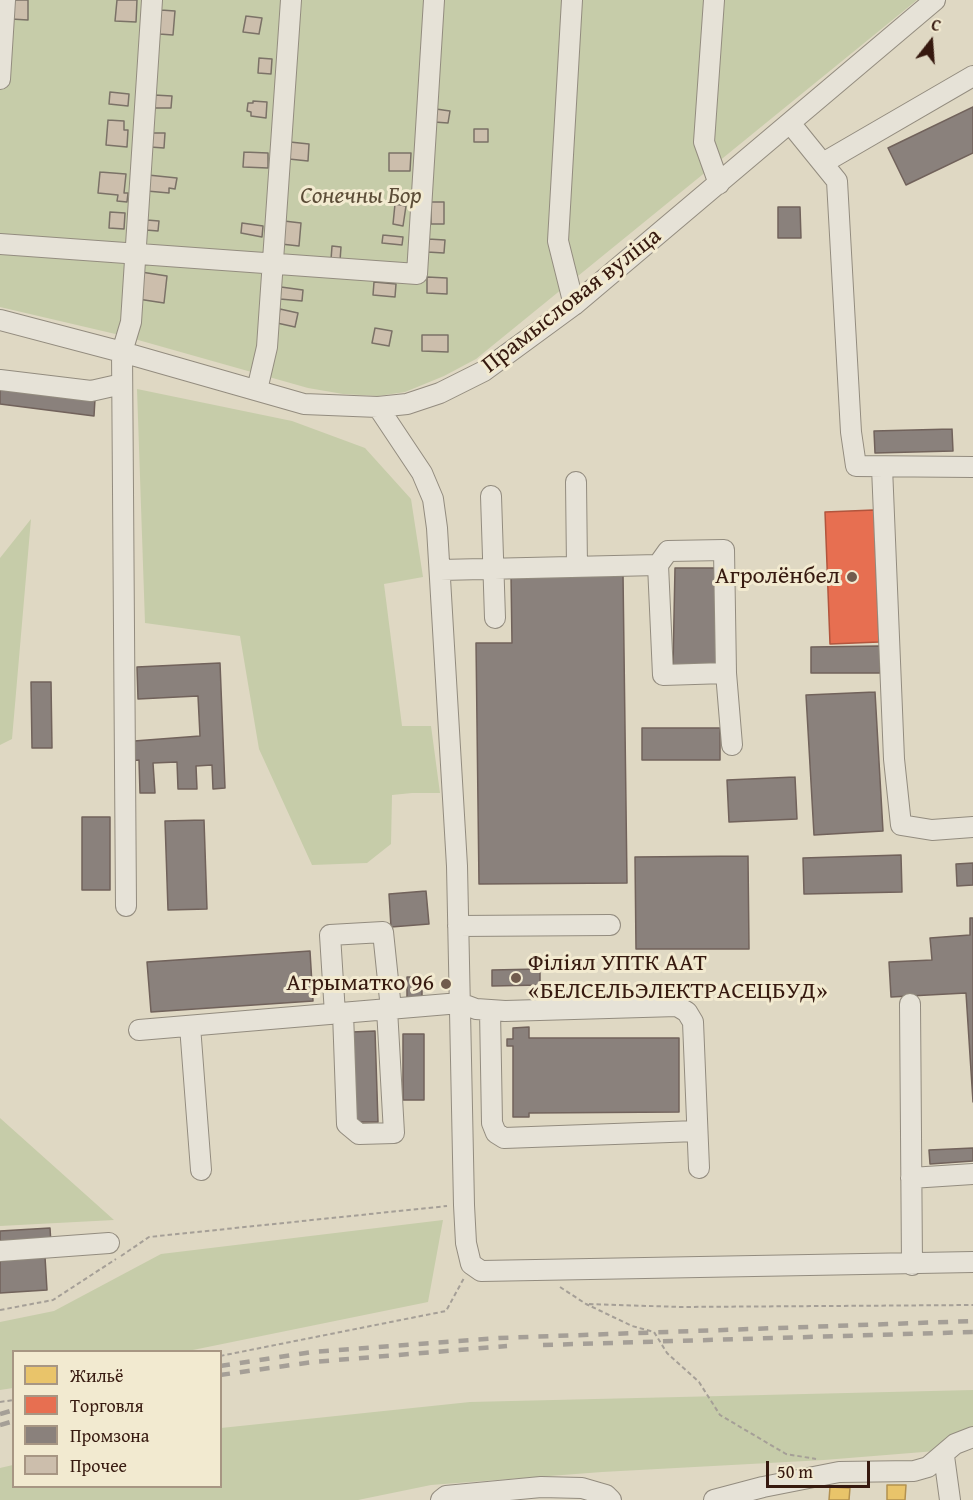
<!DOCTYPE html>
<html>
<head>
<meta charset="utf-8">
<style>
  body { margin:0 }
  #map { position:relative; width:973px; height:1500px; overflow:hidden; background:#dfd8c3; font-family:"Gentium Book Plus",serif }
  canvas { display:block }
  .legend { position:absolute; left:12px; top:1350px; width:210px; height:138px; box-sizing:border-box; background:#f2ead0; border:2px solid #a79683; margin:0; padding:8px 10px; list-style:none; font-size:18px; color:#36190f }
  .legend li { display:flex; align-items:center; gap:12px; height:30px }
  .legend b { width:30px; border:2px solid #a79683 }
  .north { position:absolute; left:901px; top:12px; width:60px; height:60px; -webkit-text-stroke:4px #f2ead0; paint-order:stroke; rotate:17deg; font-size:16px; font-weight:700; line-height:24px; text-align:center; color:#36190f }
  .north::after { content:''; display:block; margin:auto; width:21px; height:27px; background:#36190f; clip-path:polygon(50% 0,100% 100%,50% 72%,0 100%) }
  .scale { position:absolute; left:766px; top:1461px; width:104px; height:27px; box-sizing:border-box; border:3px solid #36190f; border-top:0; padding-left:8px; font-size:18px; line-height:21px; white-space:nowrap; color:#36190f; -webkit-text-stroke:4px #f2ead0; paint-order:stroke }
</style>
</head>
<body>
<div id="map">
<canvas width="973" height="1500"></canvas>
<ul class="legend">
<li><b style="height:16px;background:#e9c46a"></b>Жильё</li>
<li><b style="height:16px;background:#e76f51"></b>Торговля</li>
<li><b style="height:16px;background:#8a817c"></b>Промзона</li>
<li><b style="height:16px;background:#ccbeac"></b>Прочее</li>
</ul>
<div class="north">С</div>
<div class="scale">50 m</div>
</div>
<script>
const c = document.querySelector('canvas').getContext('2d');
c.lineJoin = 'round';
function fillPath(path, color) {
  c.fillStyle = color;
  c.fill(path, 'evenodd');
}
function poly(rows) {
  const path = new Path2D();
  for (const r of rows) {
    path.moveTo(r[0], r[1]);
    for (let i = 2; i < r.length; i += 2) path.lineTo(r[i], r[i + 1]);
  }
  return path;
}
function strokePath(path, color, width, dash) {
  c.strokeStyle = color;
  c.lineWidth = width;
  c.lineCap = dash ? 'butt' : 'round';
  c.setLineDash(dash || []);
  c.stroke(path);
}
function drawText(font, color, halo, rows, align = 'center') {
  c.font = font + ' "Gentium Book Plus",serif';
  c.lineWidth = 6;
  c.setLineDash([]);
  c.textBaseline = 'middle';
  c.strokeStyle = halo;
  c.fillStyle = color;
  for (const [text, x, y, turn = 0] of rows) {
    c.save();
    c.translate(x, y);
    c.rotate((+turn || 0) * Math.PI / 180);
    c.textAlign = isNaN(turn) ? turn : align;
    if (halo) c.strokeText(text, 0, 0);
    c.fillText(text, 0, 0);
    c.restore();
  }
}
fillPath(poly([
  [0,0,917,0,476,359,444,376,405,392,378,396,343,394,308,388,124,336,0,307],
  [137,389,292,421,365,448,411,499,423,577,384,584,402,726,431,726,440,793,412,793,392,795,391,844,367,863,312,865,259,749,240,636,145,623],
  [31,519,12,739,0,745,0,558],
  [0,1118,114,1220,0,1226],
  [443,1220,428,1302,188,1351,14,1352,13,1388,0,1390,0,1322,54,1311,161,1254],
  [973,1390,973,1448,824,1460,602,1472,431,1485,358,1500,0,1500,0,1468,13,1465,14,1486,220,1486,221,1428,470,1402]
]), '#c6cca9');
const homes = poly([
  [887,1485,906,1485,905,1500,887,1500,887,1485],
  [830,1487,850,1488,849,1500,829,1500,830,1487]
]);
fillPath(homes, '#e9c46a');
strokePath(homes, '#b3914f', 1.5);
const shops = poly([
  [874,510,879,642,830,644,825,512,874,510]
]);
fillPath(shops, '#e76f51');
strokePath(shops, '#b2553d', 1.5);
const industry = poly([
  [973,107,973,153,906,185,888,148,973,107],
  [778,207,800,207,801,238,778,238,778,207],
  [0,387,95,399,94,416,0,404,0,387],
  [952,429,953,451,875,453,874,431,952,429],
  [675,568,719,568,717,667,673,666,675,568],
  [623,574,627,883,479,884,476,643,512,643,511,575,623,574],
  [880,646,880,673,811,673,811,647,880,646],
  [220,663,225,788,213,789,212,765,196,766,197,789,178,789,177,762,153,763,155,793,140,793,139,760,130,761,134,741,200,736,198,696,138,699,137,667,220,663],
  [31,682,51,682,52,748,32,748,31,682],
  [875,692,883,831,814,835,806,695,875,692],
  [642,728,720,728,720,760,642,760,642,728],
  [795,777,797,819,729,822,727,780,795,777],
  [82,817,110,817,110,890,82,890,82,817],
  [204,820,207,909,168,910,165,821,204,820],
  [901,855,902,892,804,894,803,858,901,855],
  [748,856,749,949,636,949,635,857,748,856],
  [973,863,973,885,957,886,956,864,973,863],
  [426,891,429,924,391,927,389,894,426,891],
  [970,918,973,918,973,1102,966,993,891,997,889,962,932,960,930,938,970,935,970,918],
  [310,951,313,1001,151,1012,147,962,310,951],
  [540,969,540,985,492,986,492,970,540,969],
  [407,977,422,977,422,998,407,998,407,977],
  [529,1027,529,1038,679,1038,679,1112,529,1113,529,1117,513,1117,513,1046,507,1046,507,1039,513,1039,513,1028,529,1027],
  [375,1031,378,1122,355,1122,352,1032,375,1031],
  [403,1034,424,1034,424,1100,403,1100,403,1034],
  [973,1148,973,1161,930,1164,929,1150,973,1148],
  [50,1228,51,1244,0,1248,0,1231,50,1228],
  [45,1257,47,1290,0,1293,0,1261,45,1257]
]);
fillPath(industry, '#8a817c');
strokePath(industry, '#71625b', 1.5);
const building = poly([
  [12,0,28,0,28,20,11,19,12,0],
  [117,0,137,0,136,22,115,21,117,0],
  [161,10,175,11,173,35,159,34,161,10],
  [246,16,262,18,259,34,243,32,246,16],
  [259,58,272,59,271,74,258,73,259,58],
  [110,92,129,94,128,106,109,104,110,92],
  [154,95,172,96,171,108,154,108,154,95],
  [253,101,267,102,266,118,251,116,251,112,247,111,248,103,253,103,253,101],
  [436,109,450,111,448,123,434,122,436,109],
  [108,120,124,121,124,130,128,130,127,147,106,145,108,120],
  [474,129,488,129,488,142,474,142,474,129],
  [150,133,165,133,164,148,150,147,150,133],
  [290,142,309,144,308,161,289,159,290,142],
  [244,152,268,153,268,168,243,167,244,152],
  [389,153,411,153,410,171,389,171,389,153],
  [100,172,126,174,124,193,128,193,127,202,117,201,118,195,98,193,100,172],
  [148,175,177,178,175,189,169,188,169,193,147,191,148,175],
  [431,202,444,202,444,224,431,224,431,202],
  [395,204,406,206,403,226,393,224,395,204],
  [110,212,125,213,124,229,109,228,110,212],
  [147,220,159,221,158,231,146,230,147,220],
  [284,221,301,223,299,246,281,244,284,221],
  [242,223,263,226,262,237,241,233,242,223],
  [383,235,403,237,402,245,382,243,383,235],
  [428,239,445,240,444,253,427,252,428,239],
  [332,246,341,247,340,261,331,260,332,246],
  [141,272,167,276,164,303,138,299,141,272],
  [427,277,447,278,447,294,427,293,427,277],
  [374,282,396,284,395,297,373,295,374,282],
  [281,287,303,290,302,301,280,299,281,287],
  [280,309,298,313,295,327,277,323,280,309],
  [375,328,392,331,389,346,372,343,375,328],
  [422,335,448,335,448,352,422,351,422,335]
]);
fillPath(building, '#ccbeac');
strokePath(building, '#7b7267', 1.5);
const minor = poly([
  [572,0,558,241,574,305],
  [714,0,704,142,719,184],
  [0,79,5,0],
  [790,123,837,181,851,432,856,466,973,467],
  [823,163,973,76],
  [0,244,417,274,434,0],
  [0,320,122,352,304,404,378,407,407,404,440,393,484,371,574,305,935,0],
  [0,380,91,391,122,384],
  [257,390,267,347,291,0],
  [378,407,422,473,433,499,437,528,457,866,464,1205,466,1243,471,1264,481,1271,973,1262],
  [882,467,894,759,901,825,932,830,973,827],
  [576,482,577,567],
  [491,496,495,618],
  [440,570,658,565],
  [726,673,663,675,658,565,668,551,724,550,726,673,732,745],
  [126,906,122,352,131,322,152,0],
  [458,926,610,925],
  [910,1004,912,1265],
  [490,1010,492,1123,496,1133,504,1138,697,1131],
  [343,1013,347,1124,359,1134,394,1133,387,1009],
  [335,1014,330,935,383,932,391,1009],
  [190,1026,201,1170],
  [139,1030,460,1003,476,1009,505,1011,677,1006,687,1012,693,1022,699,1168],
  [911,1178,973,1174],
  [0,1251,109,1243],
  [944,1456,950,1500],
  [441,1500,446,1496,541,1487,582,1488,606,1495,611,1500],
  [714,1500,763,1487,839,1472,914,1471,928,1467,955,1444,973,1437]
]);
strokePath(minor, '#938c7f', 22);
strokePath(poly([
  [121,1256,149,1237,447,1206],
  [560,1287,586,1304,632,1326,654,1332,667,1353,699,1382,720,1415,786,1454,816,1459],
  [589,1304,680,1307,973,1305],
  [0,1310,53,1300,116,1259],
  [220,1356,446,1311,464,1278],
  [0,1402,14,1400]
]), '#a59f97', 2, [4.5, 3]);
strokePath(minor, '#e6e2d7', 20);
strokePath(poly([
  [543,1345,973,1332],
  [220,1366,312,1352,499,1338,973,1321],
  [220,1375,313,1362,507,1346],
  [0,1414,14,1410],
  [0,1425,14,1421]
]), '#a59f97', 4.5, [10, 10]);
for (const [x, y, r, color] of [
  [852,577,6,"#715c4e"],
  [516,978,6,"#715c4e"],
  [446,984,6,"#715c4e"]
]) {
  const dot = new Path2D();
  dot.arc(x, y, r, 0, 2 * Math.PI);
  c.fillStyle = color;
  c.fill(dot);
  strokePath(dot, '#f2ead0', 2);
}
drawText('italic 24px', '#5b4c37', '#f2ead0', [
  ["Сонечны Бор",361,197]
]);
drawText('24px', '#36190f', '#f2ead0', [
  ["Прамысловая вуліца",572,301,-38]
]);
drawText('24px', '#36190f', '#f2ead0', [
  ["Агролёнбел",840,577],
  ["Філіял УПТК ААТ",528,964,"left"],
  ["«БЕЛСЕЛЬЭЛЕКТРАСЕЦБУД»",528,992,"left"],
  ["Агрыматко 96",434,984]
], 'right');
</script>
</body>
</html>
